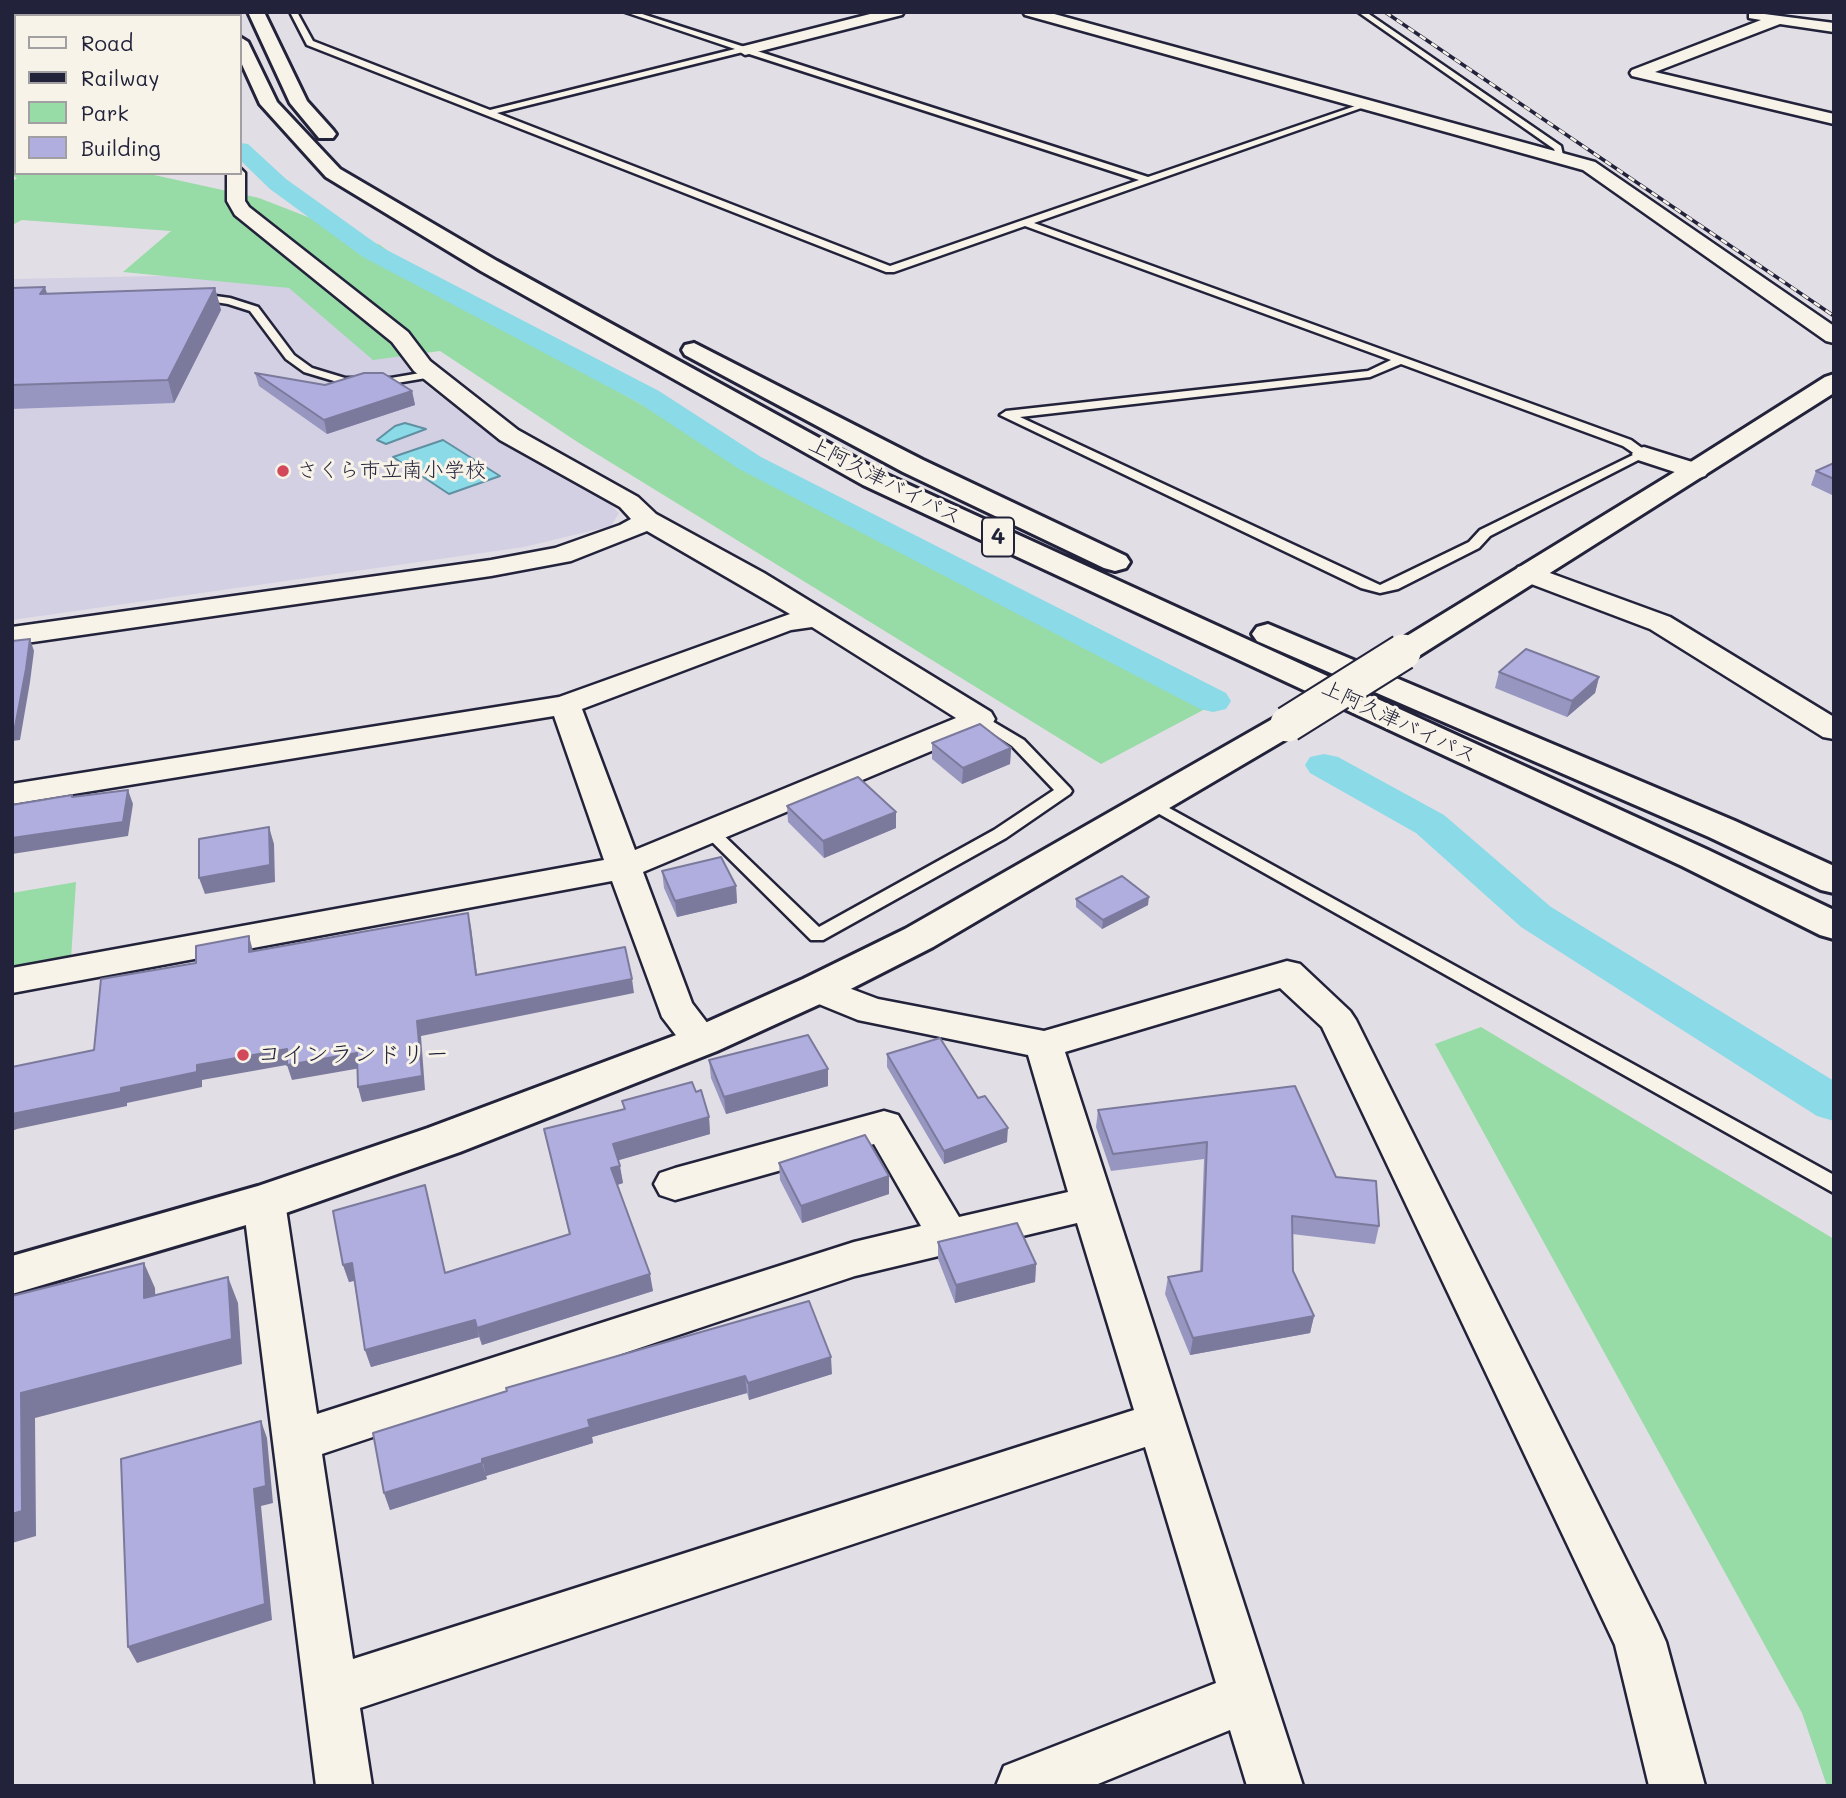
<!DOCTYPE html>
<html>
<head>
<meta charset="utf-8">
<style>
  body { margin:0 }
  #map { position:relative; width:1846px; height:1798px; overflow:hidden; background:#e2dee5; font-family:Mali,sans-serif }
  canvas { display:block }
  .frame { position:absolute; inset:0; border:14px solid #22223b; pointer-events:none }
  .legend { position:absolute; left:14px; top:14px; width:228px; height:161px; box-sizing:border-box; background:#f7f3e8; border:2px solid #a29fa3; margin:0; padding:9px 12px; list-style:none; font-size:21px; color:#22223b }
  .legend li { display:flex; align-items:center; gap:14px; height:35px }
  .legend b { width:35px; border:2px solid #a29fa3 }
</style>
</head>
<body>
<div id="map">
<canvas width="1846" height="1798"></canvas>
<div class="frame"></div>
<ul class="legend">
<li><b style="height:9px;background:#f7f3e8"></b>Road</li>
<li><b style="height:9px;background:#22223b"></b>Railway</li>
<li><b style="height:19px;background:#97dba6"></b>Park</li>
<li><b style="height:19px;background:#b0aedf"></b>Building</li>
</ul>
</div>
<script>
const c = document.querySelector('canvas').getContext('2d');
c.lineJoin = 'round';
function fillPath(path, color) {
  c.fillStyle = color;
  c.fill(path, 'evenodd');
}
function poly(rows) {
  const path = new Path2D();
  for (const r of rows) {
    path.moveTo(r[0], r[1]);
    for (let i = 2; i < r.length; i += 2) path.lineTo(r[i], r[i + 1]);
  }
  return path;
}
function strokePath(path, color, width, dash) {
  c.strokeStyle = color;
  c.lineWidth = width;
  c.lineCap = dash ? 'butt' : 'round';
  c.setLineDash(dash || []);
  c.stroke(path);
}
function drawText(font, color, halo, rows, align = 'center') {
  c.font = font + ' Mali,"Klee One",sans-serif';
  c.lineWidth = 6;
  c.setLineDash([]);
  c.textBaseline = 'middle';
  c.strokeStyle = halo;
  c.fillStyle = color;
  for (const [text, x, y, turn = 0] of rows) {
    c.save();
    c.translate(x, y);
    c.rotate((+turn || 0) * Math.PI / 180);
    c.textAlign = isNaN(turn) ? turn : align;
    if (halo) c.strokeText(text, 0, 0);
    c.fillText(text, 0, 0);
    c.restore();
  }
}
fillPath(poly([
  [301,273,387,337,414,376,498,439,609,503,619,513,611,526,524,547,12,620,12,279]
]), '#d3d0e3');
fillPath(poly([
  [12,145,16,146,16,173,145,173,259,198,380,245,455,301,911,554,1207,708,1101,764,579,443,440,351,373,360,289,288,123,272,171,231,22,220,12,225,12,182,17,178,12,175],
  [76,882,71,959,12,970,12,893],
  [1481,1027,1834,1239,1834,1786,1827,1786,1802,1713,1435,1044]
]), '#97dba6');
const water = poly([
  [405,423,426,429,386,444,377,440,395,426,405,423],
  [443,440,500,476,449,494,393,457,443,440]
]);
fillPath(water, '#8adae7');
strokePath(water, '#6090a2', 2);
fillPath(poly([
  [180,12,198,12,198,16,180,16,180,12],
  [240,143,248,144,286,179,381,247,659,391,761,457,1226,693,1231,701,1226,709,1213,712,1200,709,739,469,639,403,363,257,270,189,240,160,240,143],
  [1324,754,1338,757,1444,815,1551,907,1834,1081,1834,1121,1817,1116,1521,927,1416,833,1310,773,1305,765,1310,757,1324,754]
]), '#8adae7');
const lane = poly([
  [66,12,88,12,76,16,66,12],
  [290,12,297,12,313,41,490,110,735,49,625,12,636,12,1148,177,1367,102,1367,106,1034,223,1631,440,1650,454,1490,536,1479,548,1398,589,1380,593,1361,588,1000,415,1006,411,1368,371,1391,360,1025,226,894,272,886,272,307,45,290,12],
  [743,52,1139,180,890,266,497,113,743,52],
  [1401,364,1623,446,1635,454,1480,530,1469,542,1380,585,1020,417,1370,377,1401,364],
  [1358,12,1366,12,1561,146,1564,160,1558,160,1554,149,1358,12],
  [194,293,230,298,258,307,294,355,312,368,345,378,391,378,432,371,438,374,432,377,391,384,344,384,304,372,286,359,250,311,228,304,190,298,189,296,194,293],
  [980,714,1024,740,1070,788,1072,791,1070,794,1006,838,823,940,811,940,702,832,710,827,716,828,819,927,994,830,1054,790,1012,746,975,722,972,719,975,716,980,714],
  [1151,798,1834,1175,1834,1193,1145,806,1143,803,1151,798]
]);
const street = poly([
  [13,12,31,12,34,16,16,16,13,12],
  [160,12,174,12,175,16,161,16,160,12],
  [878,12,904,12,902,15,745,55,737,50,740,47,878,12],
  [1023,12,1047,12,1595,162,1834,326,1834,343,1826,341,1583,170,1025,15,1023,12],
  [1749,12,1834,23,1834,32,1780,24,1655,72,1834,114,1834,124,1632,76,1630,73,1632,70,1761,20,1749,18,1749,12],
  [240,168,245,173,245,201,249,207,408,332,430,361,518,430,638,497,656,514,764,573,991,712,995,719,991,726,643,872,692,1003,721,1041,716,1051,702,1054,688,1051,662,1017,612,881,12,993,12,968,604,860,554,716,12,804,12,784,559,697,790,614,647,531,571,561,491,576,12,645,12,627,491,560,555,548,620,525,631,519,620,507,500,440,414,371,392,342,235,215,227,201,227,173,240,173,240,168],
  [812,627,956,718,635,850,582,709,791,630,812,627],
  [1644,447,1705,466,1709,471,1705,476,1696,479,1635,459,1632,454,1635,449,1644,447],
  [1528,565,1670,617,1834,717,1834,739,1823,737,1650,629,1518,579,1514,573,1518,567,1528,565],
  [1287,961,1300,964,1350,1011,1356,1020,1658,1624,1666,1642,1705,1786,1649,1786,1615,1645,1322,1027,1280,988,1065,1052,1303,1786,1247,1786,1230,1730,1093,1786,996,1786,1004,1766,1216,1683,1145,1447,360,1708,372,1786,316,1786,243,1202,249,1191,264,1186,279,1191,285,1202,317,1414,854,1242,921,1226,874,1144,675,1200,660,1195,654,1184,660,1173,675,1168,884,1111,898,1115,959,1217,1068,1192,1028,1055,858,1020,804,998,798,989,804,980,817,976,878,999,1044,1031,1287,961],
  [1077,1223,1134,1410,353,1659,322,1454,855,1276,1077,1223]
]);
const secondary = poly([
  [122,12,153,12,149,16,118,16,122,12],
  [16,31,16,41,12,42,12,32,16,31],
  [1834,374,1834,393,1414,659,1403,662,1392,659,1387,652,1392,645,1686,465,1825,377,1834,374],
  [1288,714,1300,717,1305,724,1300,731,933,947,831,999,717,1051,460,1152,280,1215,12,1294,12,1256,258,1186,428,1128,687,1031,803,979,905,929,1276,717,1288,714]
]);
const highway = poly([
  [218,12,234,12,236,16,220,16,218,12],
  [248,12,264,12,307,101,333,130,336,134,333,138,319,138,290,103,248,12],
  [240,37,248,42,277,102,340,169,497,261,883,473,1708,850,1834,910,1834,939,1820,935,1682,866,863,485,481,271,326,177,260,104,240,60,240,37],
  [694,343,923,460,1126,556,1130,562,1126,568,1115,571,1104,568,903,472,685,355,682,350,685,345,694,343],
  [1268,624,1735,821,1834,866,1834,893,1821,890,1709,837,1257,641,1252,634,1257,627,1268,624]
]);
strokePath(lane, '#22223b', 5);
strokePath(street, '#22223b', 5);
strokePath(secondary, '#22223b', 6);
strokePath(highway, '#22223b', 6);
fillPath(lane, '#f7f3e8');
fillPath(street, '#f7f3e8');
fillPath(secondary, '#f7f3e8');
fillPath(highway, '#f7f3e8');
const rail = poly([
  [1385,12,1834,316]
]);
strokePath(rail, '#22223b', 3.5);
strokePath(rail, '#f7f3e8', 2.5, [7]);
const secondaryBridge = poly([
  [1288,724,1403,652]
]);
strokePath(secondaryBridge, '#22223b', 39, []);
strokePath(secondaryBridge, '#f7f3e8', 35);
fillPath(poly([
  [12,288,48,294,215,288,221,310,174,403,12,409],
  [255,373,325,385,412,391,415,405,327,434,259,386],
  [1834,463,1834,496,1811,485,1816,471],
  [1499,672,1599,677,1595,693,1567,717,1495,688],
  [932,743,1011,748,1010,764,962,784,932,759],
  [787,806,896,828,824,858,788,822],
  [662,871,736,886,737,903,677,917,664,888],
  [1076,899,1148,905,1102,929,1076,907],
  [887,1054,978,1098,1007,1142,944,1164,887,1067],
  [709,1060,828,1069,828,1086,726,1114,711,1078],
  [622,1101,709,1117,710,1134,618,1160,623,1183,617,1185,653,1291,482,1345,479,1337,371,1367,365,1350,354,1281,349,1282,343,1265,446,1272,569,1234,544,1129,624,1110],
  [1098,1110,1336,1177,1379,1226,1375,1244,1292,1234,1293,1271,1314,1316,1310,1333,1190,1355,1165,1294,1168,1277,1200,1271,1204,1159,1111,1171,1096,1127],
  [779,1163,889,1194,802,1223,780,1180],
  [938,1242,1036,1264,1035,1282,955,1303,938,1259],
  [832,1374,749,1400,747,1393,592,1437,593,1443,486,1476,487,1479,390,1510,384,1493,507,1391,506,1388]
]), '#9796c0');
fillPath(poly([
  [45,287,52,309,40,294],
  [215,288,221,310,174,403,168,380],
  [412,391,415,405,327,434,324,420],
  [30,639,34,651,30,682,20,740,12,741,12,727],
  [1599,677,1595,693,1567,717,1572,701],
  [1011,748,1010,764,962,784,963,768],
  [128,790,133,804,128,836,12,854,12,838],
  [896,812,896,828,824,858,823,841],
  [269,827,274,844,275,882,205,894,199,878],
  [736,886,737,903,677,917,675,901],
  [1149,897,1148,905,1102,929,1103,920],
  [468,913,471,927,479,989,476,975],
  [249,936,253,951,249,952],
  [632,979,634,993,421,1036,425,1090,362,1102,358,1087,417,1021],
  [287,1049,292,1064,202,1080,202,1087,127,1103,127,1106,17,1129,12,1131,12,1114,121,1088,197,1065],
  [357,1053,361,1068,292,1080,287,1065],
  [828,1069,828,1086,726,1114,724,1097],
  [709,1117,710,1134,616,1161,613,1144],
  [1008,1128,1007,1142,944,1164,944,1151],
  [620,1166,623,1183,614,1186,611,1168],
  [889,1176,889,1194,802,1223,801,1206],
  [144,1263,155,1288,156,1323,144,1298],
  [352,1263,357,1280,349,1282,343,1265],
  [1036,1264,1035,1282,955,1303,956,1285],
  [650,1274,653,1291,482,1345,477,1328],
  [228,1277,238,1303,242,1364,35,1418,36,1536,12,1543,12,1514,21,1393],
  [1314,1316,1310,1333,1190,1355,1193,1338],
  [475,1320,479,1337,371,1367,365,1350],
  [831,1357,832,1374,749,1400,748,1383],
  [745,1376,747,1393,592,1437,593,1443,486,1476,482,1459,588,1420],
  [261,1421,267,1438,273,1503,261,1506,272,1620,137,1663,128,1647],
  [482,1463,487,1479,390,1510,384,1493]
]), '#7b7a9c');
const building = poly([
  [45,287,40,294,215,288,168,380,12,385,12,288,45,287],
  [255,373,325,385,364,373,383,373,412,391,324,420,255,373],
  [1834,463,1834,479,1816,471,1834,463],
  [30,639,26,669,15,727,12,727,12,641,30,639],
  [1526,649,1599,677,1572,701,1499,672,1526,649],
  [980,724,1011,748,963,768,932,743,980,724],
  [858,777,896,812,823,841,787,806,858,777],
  [128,790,123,822,12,838,12,805,72,795,72,797,128,790],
  [269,827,270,865,199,878,199,839,269,827],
  [721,857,736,886,675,901,662,871,721,857],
  [1122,876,1149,897,1103,920,1076,899,1122,876],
  [468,913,476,975,625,947,632,979,417,1021,422,1076,358,1087,357,1053,287,1065,287,1049,197,1065,197,1072,121,1088,121,1092,12,1114,12,1067,94,1050,101,979,196,963,196,946,249,936,249,952,468,913],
  [808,1035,828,1069,724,1097,709,1060,808,1035],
  [940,1038,978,1098,985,1096,1008,1128,944,1151,887,1054,940,1038],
  [692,1082,696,1092,701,1090,709,1117,613,1144,620,1166,611,1168,650,1274,477,1328,475,1320,365,1350,352,1263,343,1265,333,1211,425,1185,445,1273,570,1234,544,1129,625,1109,622,1101,692,1082],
  [1295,1086,1336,1177,1376,1181,1379,1226,1292,1216,1293,1271,1314,1316,1193,1338,1168,1277,1202,1271,1207,1142,1113,1154,1098,1110,1295,1086],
  [865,1135,889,1176,801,1206,779,1163,865,1135],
  [1017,1223,1036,1264,956,1285,938,1242,1017,1223],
  [144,1263,144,1298,228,1277,232,1339,21,1393,22,1511,12,1514,12,1296,144,1263],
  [809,1301,831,1357,748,1383,745,1376,588,1420,590,1427,482,1459,482,1463,384,1493,373,1433,507,1391,506,1388,809,1301],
  [261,1421,266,1486,254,1489,265,1604,128,1647,121,1459,261,1421]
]);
fillPath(building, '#b0aedf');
strokePath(building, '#7b7a9c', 2);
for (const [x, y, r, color] of [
  [283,471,7,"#d1495b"],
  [243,1055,7,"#d1495b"]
]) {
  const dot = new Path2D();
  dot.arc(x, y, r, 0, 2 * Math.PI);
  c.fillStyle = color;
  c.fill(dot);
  strokePath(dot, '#f7f3e8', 2.5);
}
drawText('21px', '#22223b', '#f7f3e8', [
  ["さくら市立南小学校",297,471]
], 'left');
drawText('21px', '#22223b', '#f7f3e8', [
  ["上阿久津バイパス",885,481,27],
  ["上阿久津バイパス",1399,722,25]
]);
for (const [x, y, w] of [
  [998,537,32]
]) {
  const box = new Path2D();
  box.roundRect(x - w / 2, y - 19.5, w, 39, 5);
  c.fillStyle = '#f7f3e8';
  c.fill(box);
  strokePath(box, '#22223b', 2);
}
drawText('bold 23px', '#22223b', null, [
  ["4",998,537]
]);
drawText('24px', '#22223b', '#f7f3e8', [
  ["コインランドリー",257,1055]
], 'left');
</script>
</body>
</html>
